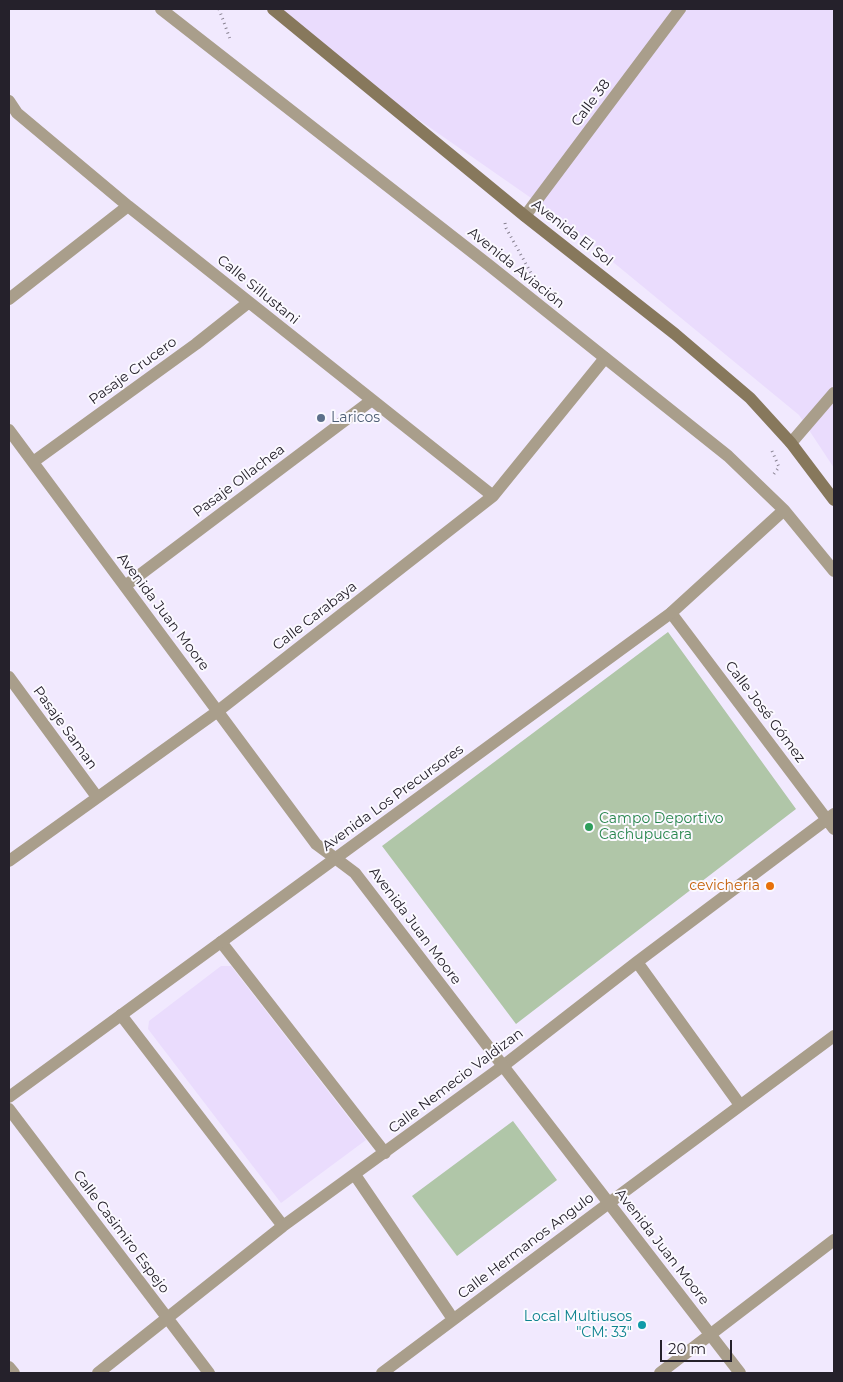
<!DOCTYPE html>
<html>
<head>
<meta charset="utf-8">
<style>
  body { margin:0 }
  #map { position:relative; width:843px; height:1382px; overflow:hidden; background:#f1e9fe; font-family:Montserrat,sans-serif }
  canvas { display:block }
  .frame { position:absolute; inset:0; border:10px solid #25212b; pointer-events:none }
  .scale { position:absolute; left:660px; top:1340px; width:72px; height:22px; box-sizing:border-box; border:2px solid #25212b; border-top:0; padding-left:6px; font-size:15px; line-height:18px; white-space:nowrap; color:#25212b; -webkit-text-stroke:4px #fbf9ff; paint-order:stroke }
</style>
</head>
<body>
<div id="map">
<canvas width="843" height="1382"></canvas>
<div class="frame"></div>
<div class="scale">20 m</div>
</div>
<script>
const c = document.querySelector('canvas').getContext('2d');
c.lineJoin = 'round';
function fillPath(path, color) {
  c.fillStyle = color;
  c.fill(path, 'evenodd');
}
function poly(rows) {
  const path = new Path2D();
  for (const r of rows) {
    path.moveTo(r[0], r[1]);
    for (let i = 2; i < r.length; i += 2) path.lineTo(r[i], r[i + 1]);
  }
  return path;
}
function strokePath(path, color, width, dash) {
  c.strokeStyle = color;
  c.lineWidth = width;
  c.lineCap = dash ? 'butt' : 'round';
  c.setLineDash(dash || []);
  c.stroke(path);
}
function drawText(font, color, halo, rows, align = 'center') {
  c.font = font + ' Montserrat,sans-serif';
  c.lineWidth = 4;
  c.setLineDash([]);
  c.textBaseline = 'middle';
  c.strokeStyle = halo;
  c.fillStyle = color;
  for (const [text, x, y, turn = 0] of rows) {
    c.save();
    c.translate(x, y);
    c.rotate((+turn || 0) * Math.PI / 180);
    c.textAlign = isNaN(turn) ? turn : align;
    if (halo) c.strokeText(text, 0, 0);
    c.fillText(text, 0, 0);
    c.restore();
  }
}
fillPath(poly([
  [265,9,834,9,834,468,799,415,557,216,284,26],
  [221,966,231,966,366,1140,281,1203,148,1029,149,1021]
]), '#eadcfd');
fillPath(poly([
  [668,632,796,809,516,1024,382,846],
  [513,1121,557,1180,457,1256,412,1196]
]), '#b0c6a8');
strokePath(poly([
  [219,9,230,39],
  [505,223,506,228,531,273],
  [772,451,779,467,773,475]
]), '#888291', 3, [1, 4]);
strokePath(poly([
  [9,101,17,113,128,206,493,496],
  [525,216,680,9],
  [9,299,128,206],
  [9,430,316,844,335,858],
  [791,443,834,393],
  [33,462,196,344,249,302],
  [125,586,372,400],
  [671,613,834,829],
  [9,677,97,797],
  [9,861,218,711,493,496,605,358],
  [221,942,385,1153],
  [637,962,740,1105],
  [121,1015,283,1226],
  [9,1109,209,1373],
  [355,1175,453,1319],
  [9,1367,14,1373],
  [98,1373,283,1226,503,1066,637,962,834,814],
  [382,1373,609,1203,834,1036],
  [660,1373,834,1240]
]), '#a99e8b', 12);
strokePath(poly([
  [161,9,490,266,728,456,784,510,834,571],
  [335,858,355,873,503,1066,740,1373],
  [9,1097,671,613,784,510]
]), '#a99e8b', 12);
strokePath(poly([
  [273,9,525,216,675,334,750,398,791,443,834,500]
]), '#87785c', 12);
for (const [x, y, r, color] of [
  [321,418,5,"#5c6f8a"],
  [589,827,5,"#2e9e5b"],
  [770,886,5,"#e8710a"],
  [642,1325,5,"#0f9aa8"]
]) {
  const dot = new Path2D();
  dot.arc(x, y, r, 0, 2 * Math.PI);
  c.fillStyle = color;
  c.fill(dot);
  strokePath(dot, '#fbf9ff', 2);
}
drawText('14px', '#25212b', '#fbf9ff', [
  ["Calle 38",591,103,-53],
  ["Avenida El Sol",572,233,38],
  ["Avenida Aviación",516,268,39],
  ["Calle Sillustani",258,290,39],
  ["Pasaje Crucero",133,371,-36],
  ["Pasaje Ollachea",239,481,-37],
  ["Avenida Juan Moore",163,612,53],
  ["Calle Carabaya",315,616,-38],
  ["Calle José Gómez",765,712,53],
  ["Pasaje Saman",65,728,54],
  ["Avenida Los Precursores",393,798,-36],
  ["Avenida Juan Moore",415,926,53],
  ["Calle Nemecio Valdizan",456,1081,-37],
  ["Calle Casimiro Espejo",121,1232,53],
  ["Calle Hermanos Angulo",526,1246,-37],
  ["Avenida Juan Moore",662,1247,52]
]);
drawText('14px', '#4e5e75', '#fbf9ff', [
  ["Laricos",331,418]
], 'left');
drawText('14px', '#27864d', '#fbf9ff', [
  ["Campo Deportivo",599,819],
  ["Cachupucara",599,835]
], 'left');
drawText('14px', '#c56008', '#fbf9ff', [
  ["cevicheria",760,886]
], 'right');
drawText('14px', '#0d838f', '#fbf9ff', [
  ["Local Multiusos",632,1317],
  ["\"CM: 33\"",632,1333]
], 'right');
</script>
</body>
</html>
